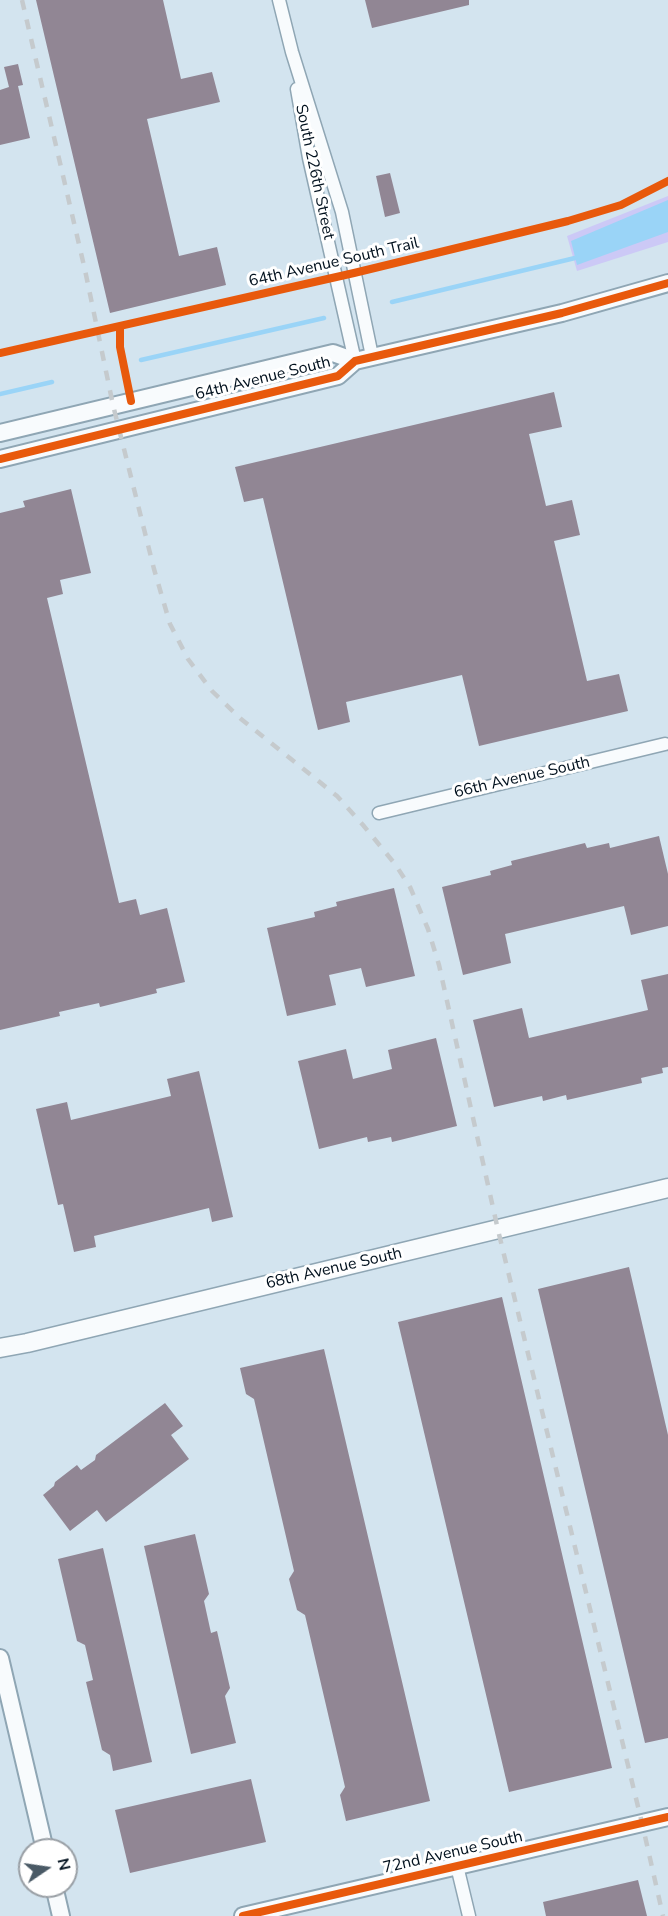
<!DOCTYPE html>
<html>
<head>
<meta charset="utf-8">
<style>
  body { margin:0 }
  #map { position:relative; width:668px; height:1916px; overflow:hidden; background:#d3e4ef; font-family:"Nunito Sans",sans-serif }
  canvas { display:block }
  .north { position:absolute; left:18px; top:1838px; width:60px; height:60px; box-sizing:border-box; background:#fff; border:2px solid #999fa5; border-radius:50%; rotate:77deg; font-size:16px; font-weight:700; line-height:24px; text-align:center; color:#00101d }
  .north::after { content:''; display:block; margin:auto; width:21px; height:27px; background:#4a5a66; clip-path:polygon(50% 0,100% 100%,50% 72%,0 100%) }
</style>
</head>
<body>
<div id="map">
<canvas width="668" height="1916"></canvas>
<div class="north">N</div>
</div>
<script>
const c = document.querySelector('canvas').getContext('2d');
c.lineJoin = 'round';
function fillPath(path, color) {
  c.fillStyle = color;
  c.fill(path, 'evenodd');
}
function poly(rows) {
  const path = new Path2D();
  for (const r of rows) {
    path.moveTo(r[0], r[1]);
    for (let i = 2; i < r.length; i += 2) path.lineTo(r[i], r[i + 1]);
  }
  return path;
}
function strokePath(path, color, width, dash) {
  c.strokeStyle = color;
  c.lineWidth = width;
  c.lineCap = dash ? 'butt' : 'round';
  c.setLineDash(dash || []);
  c.stroke(path);
}
function drawText(font, color, halo, rows, align = 'center') {
  c.font = font + ' "Nunito Sans",sans-serif';
  c.lineWidth = 6;
  c.setLineDash([]);
  c.textBaseline = 'middle';
  c.strokeStyle = halo;
  c.fillStyle = color;
  for (const [text, x, y, turn = 0] of rows) {
    c.save();
    c.translate(x, y);
    c.rotate((+turn || 0) * Math.PI / 180);
    c.textAlign = isNaN(turn) ? turn : align;
    if (halo) c.strokeText(text, 0, 0);
    c.fillText(text, 0, 0);
    c.restore();
  }
}
fillPath(poly([
  [668,196,668,242,577,271,567,236]
]), '#ccc9f6');
fillPath(poly([
  [668,200,668,232,577,265,571,241]
]), '#9ad4f7');
strokePath(poly([
  [392,302,575,258],
  [141,360,324,318],
  [0,394,52,382]
]), '#9ad4f7', 4.5);
fillPath(poly([
  [36,0,163,0,181,79,212,72,220,102,147,119,179,256,217,247,226,285,110,313],
  [365,0,469,0,469,5,372,28],
  [18,64,23,85,18,86,30,138,0,145,0,90,9,87,4,67],
  [390,173,400,213,385,217,376,176],
  [554,392,562,427,529,434,546,506,572,500,580,535,554,541,587,681,619,674,628,711,479,746,462,675,346,702,350,722,318,730,263,498,244,502,235,467],
  [71,489,91,573,60,580,63,594,47,598,119,903,136,899,140,915,167,908,185,982,156,989,157,993,100,1007,99,1003,59,1012,60,1016,0,1030,0,513,25,507,23,501],
  [659,836,668,874,668,926,631,935,624,906,505,934,511,963,463,975,442,887,491,875,490,871,512,865,511,861,585,843,587,848,609,843,610,848],
  [394,888,415,976,366,987,361,968,329,975,336,1005,287,1016,267,928,315,917,314,912,337,906,336,902],
  [668,974,668,1067,662,1068,663,1073,641,1078,642,1083,567,1100,566,1095,543,1101,542,1096,494,1107,473,1020,522,1008,529,1038,648,1010,641,980],
  [436,1038,457,1126,392,1142,391,1137,368,1142,367,1137,319,1149,298,1061,346,1049,353,1079,392,1069,388,1050],
  [199,1071,233,1217,212,1222,209,1208,94,1236,96,1247,74,1252,63,1204,58,1205,36,1109,67,1102,71,1120,171,1096,167,1079],
  [629,1267,668,1435,668,1738,645,1743,538,1289],
  [502,1297,612,1768,509,1792,398,1322],
  [324,1349,430,1801,346,1821,340,1795,345,1787,305,1615,297,1610,289,1579,294,1571,254,1399,246,1394,240,1368],
  [165,1403,183,1426,171,1435,189,1459,106,1522,97,1510,70,1531,43,1495,54,1486,55,1482,77,1465,81,1470,95,1460,96,1455],
  [195,1534,209,1594,204,1601,211,1633,217,1631,230,1688,225,1696,236,1743,191,1754,144,1546],
  [103,1548,152,1762,113,1771,110,1755,102,1750,86,1682,93,1680,85,1645,77,1641,58,1559],
  [251,1779,266,1842,130,1873,115,1810],
  [638,1880,647,1916,546,1916,543,1902]
]), '#918694');
const street = poly([
  [279,0,292,52,342,212,372,356],
  [297,89,309,158,355,361],
  [379,813,665,744],
  [457,1866,469,1916]
]);
const secondary = poly([
  [0,433,333,353,355,361],
  [0,459,338,376,355,361,562,313,668,283],
  [0,1658,45,1850],
  [54,1886,61,1916],
  [243,1916,668,1817]
]);
const primary = poly([
  [0,1348,27,1343,668,1188]
]);
strokePath(street, '#8fa6b4', 15);
strokePath(secondary, '#8fa6b4', 20);
strokePath(primary, '#8fa6b4', 21);
strokePath(street, '#f8fbfd', 12);
strokePath(secondary, '#f8fbfd', 16);
strokePath(primary, '#f8fbfd', 18);
strokePath(poly([
  [22,0,85,270,113,405,154,569,170,624,188,659,212,691,241,719,337,796,363,825,395,864,410,887,428,929,439,965,498,1230,642,1823,663,1916]
]), '#c5cacd', 4.5, [10, 10]);
strokePath(poly([
  [120,327,120,347,131,401],
  [0,353,354,273,568,221,621,205,668,181],
  [0,459,338,376,355,361,562,313,668,283],
  [243,1916,668,1817]
]), '#e8590c', 8);
drawText('16px', '#00101d', '#fff', [
  ["South 226th Street",314,172,78],
  ["64th Avenue South Trail",334,263,-13],
  ["64th Avenue South",263,379,-14],
  ["66th Avenue South",522,778,-13],
  ["68th Avenue South",334,1269,-13],
  ["72nd Avenue South",453,1853,-13]
]);
</script>
</body>
</html>
